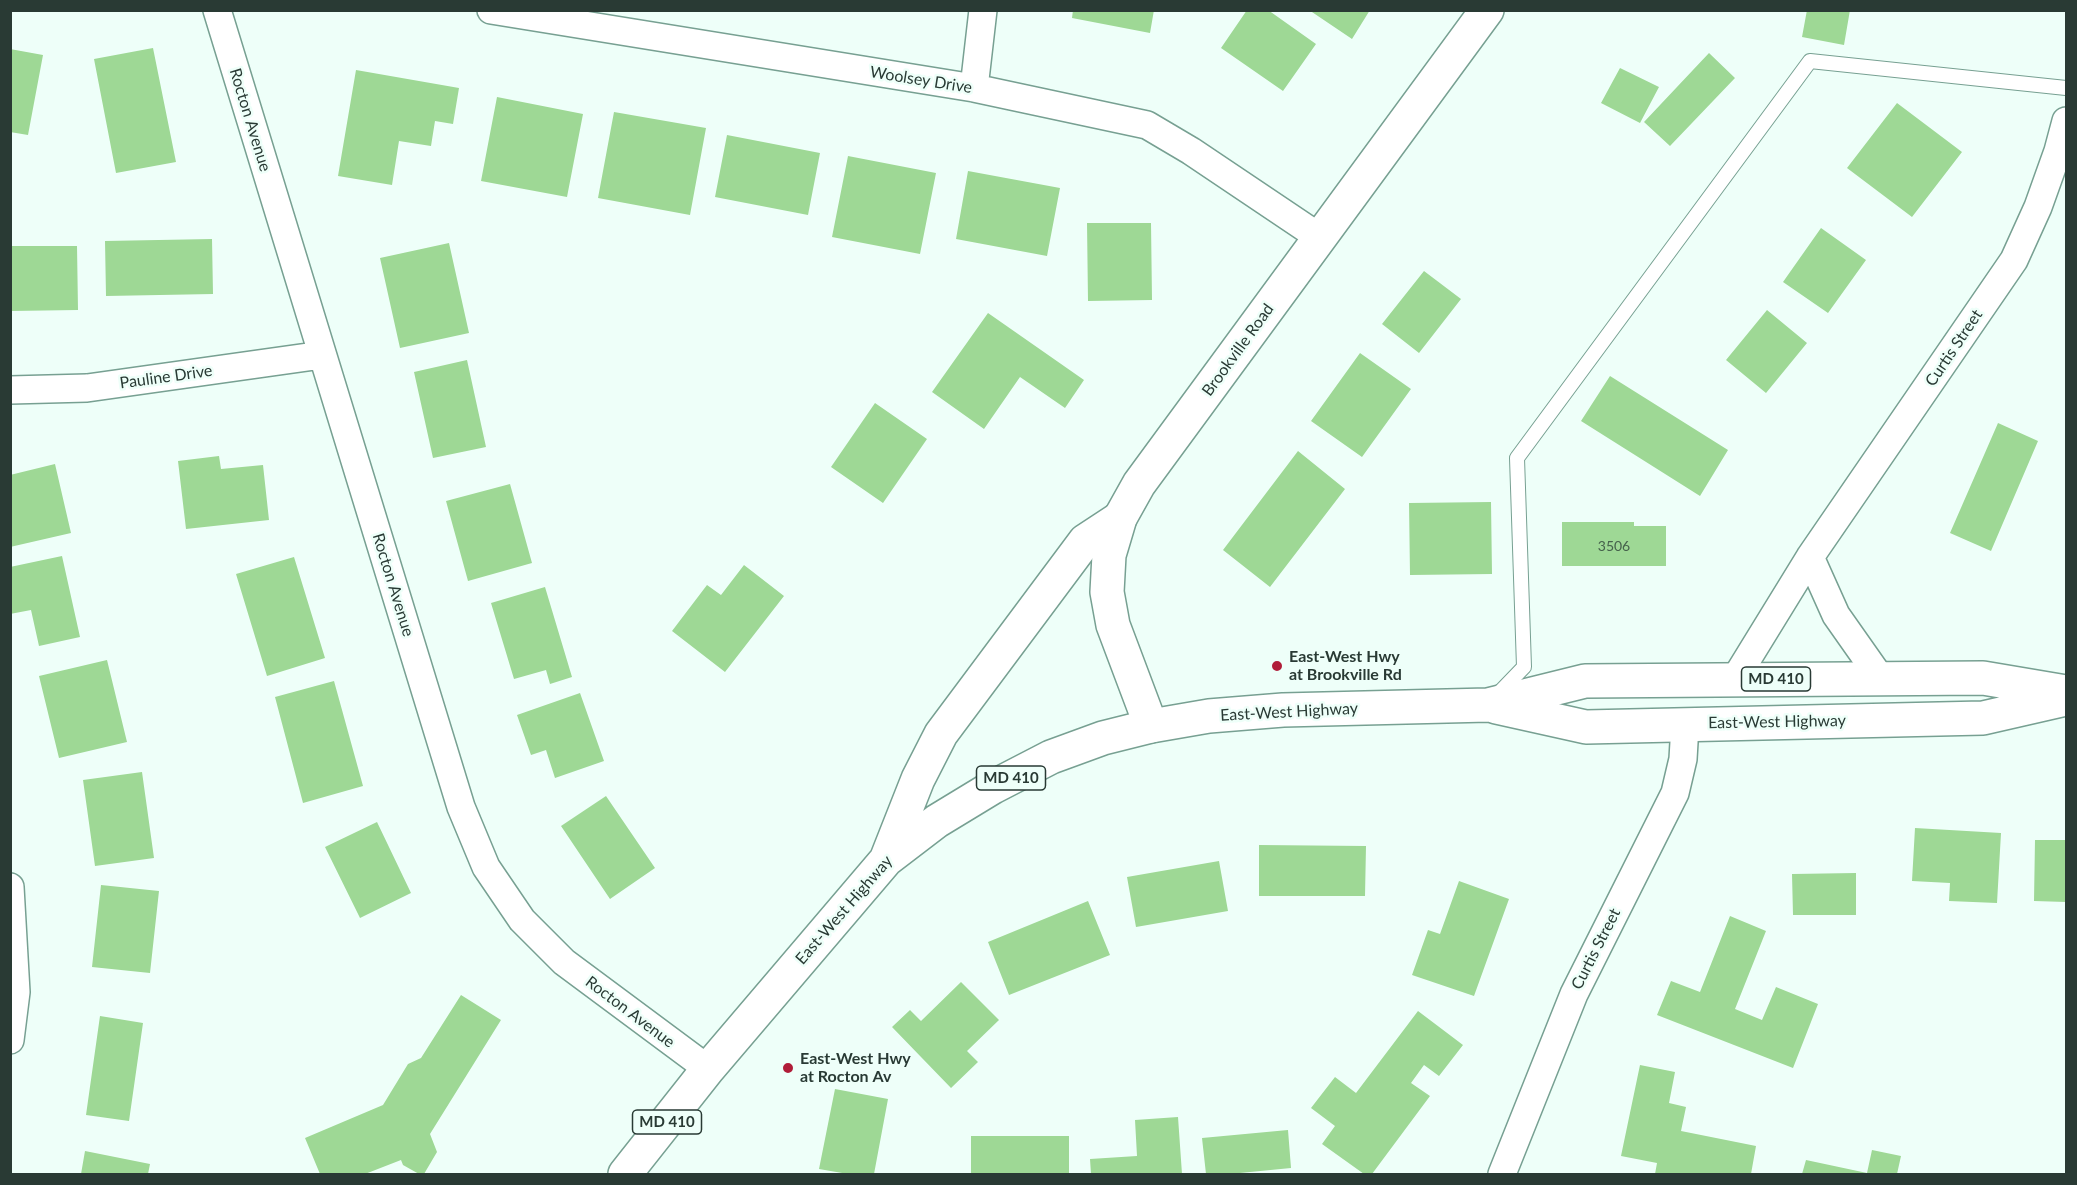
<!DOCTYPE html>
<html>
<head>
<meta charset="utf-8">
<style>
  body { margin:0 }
  #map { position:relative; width:2077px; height:1185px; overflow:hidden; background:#eefff9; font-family:Lato,sans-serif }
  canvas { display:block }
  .frame { position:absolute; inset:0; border:12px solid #293a34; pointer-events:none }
</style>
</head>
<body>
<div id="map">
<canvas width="2077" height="1185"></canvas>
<div class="frame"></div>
</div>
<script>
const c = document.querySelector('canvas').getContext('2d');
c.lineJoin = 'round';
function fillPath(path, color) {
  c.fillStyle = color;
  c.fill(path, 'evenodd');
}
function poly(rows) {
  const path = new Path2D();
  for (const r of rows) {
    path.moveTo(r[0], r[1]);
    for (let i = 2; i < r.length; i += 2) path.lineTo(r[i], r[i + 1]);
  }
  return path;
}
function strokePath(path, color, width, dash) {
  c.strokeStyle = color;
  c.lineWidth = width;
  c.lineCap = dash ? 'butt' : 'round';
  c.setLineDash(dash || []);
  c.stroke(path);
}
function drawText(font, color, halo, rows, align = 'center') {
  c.font = font + ' Lato,sans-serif';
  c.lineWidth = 5;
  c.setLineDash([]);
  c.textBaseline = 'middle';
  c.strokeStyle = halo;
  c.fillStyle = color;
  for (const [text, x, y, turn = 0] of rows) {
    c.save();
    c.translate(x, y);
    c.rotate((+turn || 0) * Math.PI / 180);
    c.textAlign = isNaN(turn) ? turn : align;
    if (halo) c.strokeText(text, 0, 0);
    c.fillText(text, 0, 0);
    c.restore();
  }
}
fillPath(poly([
  [1073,10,1154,10,1150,33,1072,18],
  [1247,10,1268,10,1316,44,1283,91,1221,48],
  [1309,10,1370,10,1352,39],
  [1807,10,1850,10,1844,45,1802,37],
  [153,48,176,162,116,173,94,59],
  [10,49,43,55,28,135,10,132],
  [1709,53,1735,78,1670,146,1644,122],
  [1620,68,1659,87,1640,123,1601,103],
  [356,70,459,88,453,124,435,121,431,146,399,141,392,185,338,176],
  [497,97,583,114,567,197,481,181],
  [1897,103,1962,152,1912,217,1847,168],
  [614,112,706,128,690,215,598,198],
  [727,135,820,153,808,215,715,197],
  [848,156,936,173,920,254,832,237],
  [968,171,1060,188,1047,256,956,239],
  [1087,223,1151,223,1152,300,1088,301],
  [1821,228,1866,260,1828,313,1783,282],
  [212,239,213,294,106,296,105,241],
  [449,243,469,333,400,348,380,258],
  [10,246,77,246,78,310,10,311],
  [1424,271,1461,299,1419,353,1382,324],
  [1767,310,1807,343,1766,393,1726,360],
  [988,313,1084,380,1065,408,1020,377,984,429,932,392],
  [1360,353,1411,389,1362,457,1311,421],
  [467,360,486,447,433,458,414,372],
  [1610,376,1728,450,1700,496,1581,421],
  [875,403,927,439,883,503,831,467],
  [1998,423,2038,441,1991,551,1950,533],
  [1298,451,1345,489,1270,587,1223,550],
  [219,456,221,469,263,465,269,520,186,529,178,461],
  [55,464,71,533,10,547,10,475],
  [510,484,532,563,468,581,446,501],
  [1491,502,1492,574,1410,575,1409,503],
  [1562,522,1634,522,1634,526,1666,526,1666,566,1562,566],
  [62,556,80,637,39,646,31,610,10,614,10,567],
  [294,557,325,658,267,676,236,574],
  [744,565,784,596,725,672,672,631,707,585,721,595],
  [545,587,572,677,550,684,546,670,514,679,491,603],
  [107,660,127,742,59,758,39,676],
  [334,681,363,786,303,803,275,697],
  [580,693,604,761,555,778,546,750,531,755,517,715],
  [142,772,154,858,95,866,83,780],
  [606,796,655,868,610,899,561,826],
  [377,822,411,893,360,918,325,847],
  [1915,828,2001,833,1997,903,1949,901,1950,883,1912,881],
  [2035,840,2066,840,2066,902,2034,901],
  [1259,845,1366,846,1365,896,1259,896],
  [1219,861,1228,911,1136,927,1127,877],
  [1856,873,1856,915,1793,915,1792,874],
  [1459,881,1509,899,1474,996,1412,975,1428,930,1440,934],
  [101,885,159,891,150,973,92,967],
  [1088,901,1110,955,1009,995,988,942],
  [1730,916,1766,931,1735,1009,1762,1020,1776,987,1818,1004,1793,1068,1657,1015,1671,981,1700,992],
  [961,982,999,1020,967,1051,978,1062,951,1088,892,1027,910,1010,921,1021],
  [461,995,501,1020,430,1134,437,1152,424,1174,419,1174,403,1165,401,1160,365,1174,320,1174,305,1138,383,1105,408,1064,421,1058],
  [1418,1011,1463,1045,1439,1076,1424,1065,1411,1083,1430,1096,1372,1174,1364,1174,1322,1144,1335,1126,1311,1108,1335,1077,1356,1093],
  [100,1016,143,1023,129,1121,86,1115],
  [1640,1065,1675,1072,1669,1103,1686,1107,1681,1131,1756,1146,1751,1174,1655,1174,1657,1163,1621,1156],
  [835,1089,888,1099,874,1174,848,1174,819,1169],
  [1178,1117,1182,1174,1091,1174,1090,1159,1137,1156,1135,1120],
  [1288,1130,1291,1168,1240,1173,1240,1174,1206,1174,1202,1138],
  [971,1136,1069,1136,1069,1174,971,1174],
  [1872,1150,1901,1156,1897,1174,1802,1174,1806,1160,1867,1173],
  [85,1151,150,1164,148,1174,81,1174]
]), '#9ed895');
const service = poly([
  [1497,695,1524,667,1517,458,1810,61,2066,88]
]);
const minor = poly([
  [217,10,461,807,486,867,522,920,564,962,708,1069],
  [491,10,974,88,1147,125,1191,151,1319,237],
  [974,88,983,10],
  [10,390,87,388,322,355],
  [1810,557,1836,615,1881,679],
  [1735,679,1810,557,2014,260,2038,207,2058,151,2066,121],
  [10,887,16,992,10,1040],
  [1502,1174,1574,994,1675,793,1683,759,1685,725]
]);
const secondary = poly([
  [1151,726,1113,625,1107,592,1109,555,1120,518,1139,484,1487,10]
]);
const primary = poly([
  [1496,707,1586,727,1983,718,2066,699],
  [886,860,918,779,941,734,1085,541,1120,518],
  [625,1174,708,1069,886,860,937,821,993,787,1051,757,1103,738,1151,726,1209,716,1283,710,1488,705,1585,681,1983,678,2066,692]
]);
strokePath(service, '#77a092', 16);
strokePath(minor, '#77a092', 30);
strokePath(secondary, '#77a092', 36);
strokePath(primary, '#77a092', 36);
strokePath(service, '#fff', 14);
strokePath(minor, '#fff', 27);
strokePath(secondary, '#fff', 33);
strokePath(primary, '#fff', 33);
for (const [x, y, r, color] of [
  [1277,666,6,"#b01d39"],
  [788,1068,6,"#b01d39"]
]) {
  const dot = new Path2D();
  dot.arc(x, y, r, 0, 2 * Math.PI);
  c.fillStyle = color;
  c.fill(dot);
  strokePath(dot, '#eefff9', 2);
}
drawText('14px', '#46624c', null, [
  ["3506",1614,546]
]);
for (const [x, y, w] of [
  [1776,679,69],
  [1011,778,69],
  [667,1122,69]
]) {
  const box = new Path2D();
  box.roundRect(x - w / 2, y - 12, w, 24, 4.5);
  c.fillStyle = '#eefff9';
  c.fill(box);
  strokePath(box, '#293a34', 1.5);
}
drawText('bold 15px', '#293a34', null, [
  ["MD 410",1776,679],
  ["MD 410",1011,778],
  ["MD 410",667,1122]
]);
drawText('16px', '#293a34', '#eefff9', [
  ["Woolsey Drive",921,80,9],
  ["Rocton Avenue",250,120,73],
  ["Curtis Street",1954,348,-56],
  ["Brookville Road",1238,350,-54],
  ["Pauline Drive",166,377,-8],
  ["Rocton Avenue",393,585,73],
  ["East-West Highway",1289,712,-3],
  ["East-West Highway",1777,722,-1],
  ["East-West Highway",844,910,-49],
  ["Curtis Street",1596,949,-63],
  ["Rocton Avenue",630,1012,37]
]);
drawText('bold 16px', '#293a34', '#eefff9', [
  ["East-West Hwy",1289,657],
  ["at Brookville Rd",1289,675],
  ["East-West Hwy",800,1059],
  ["at Rocton Av",800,1077]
], 'left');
</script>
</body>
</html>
